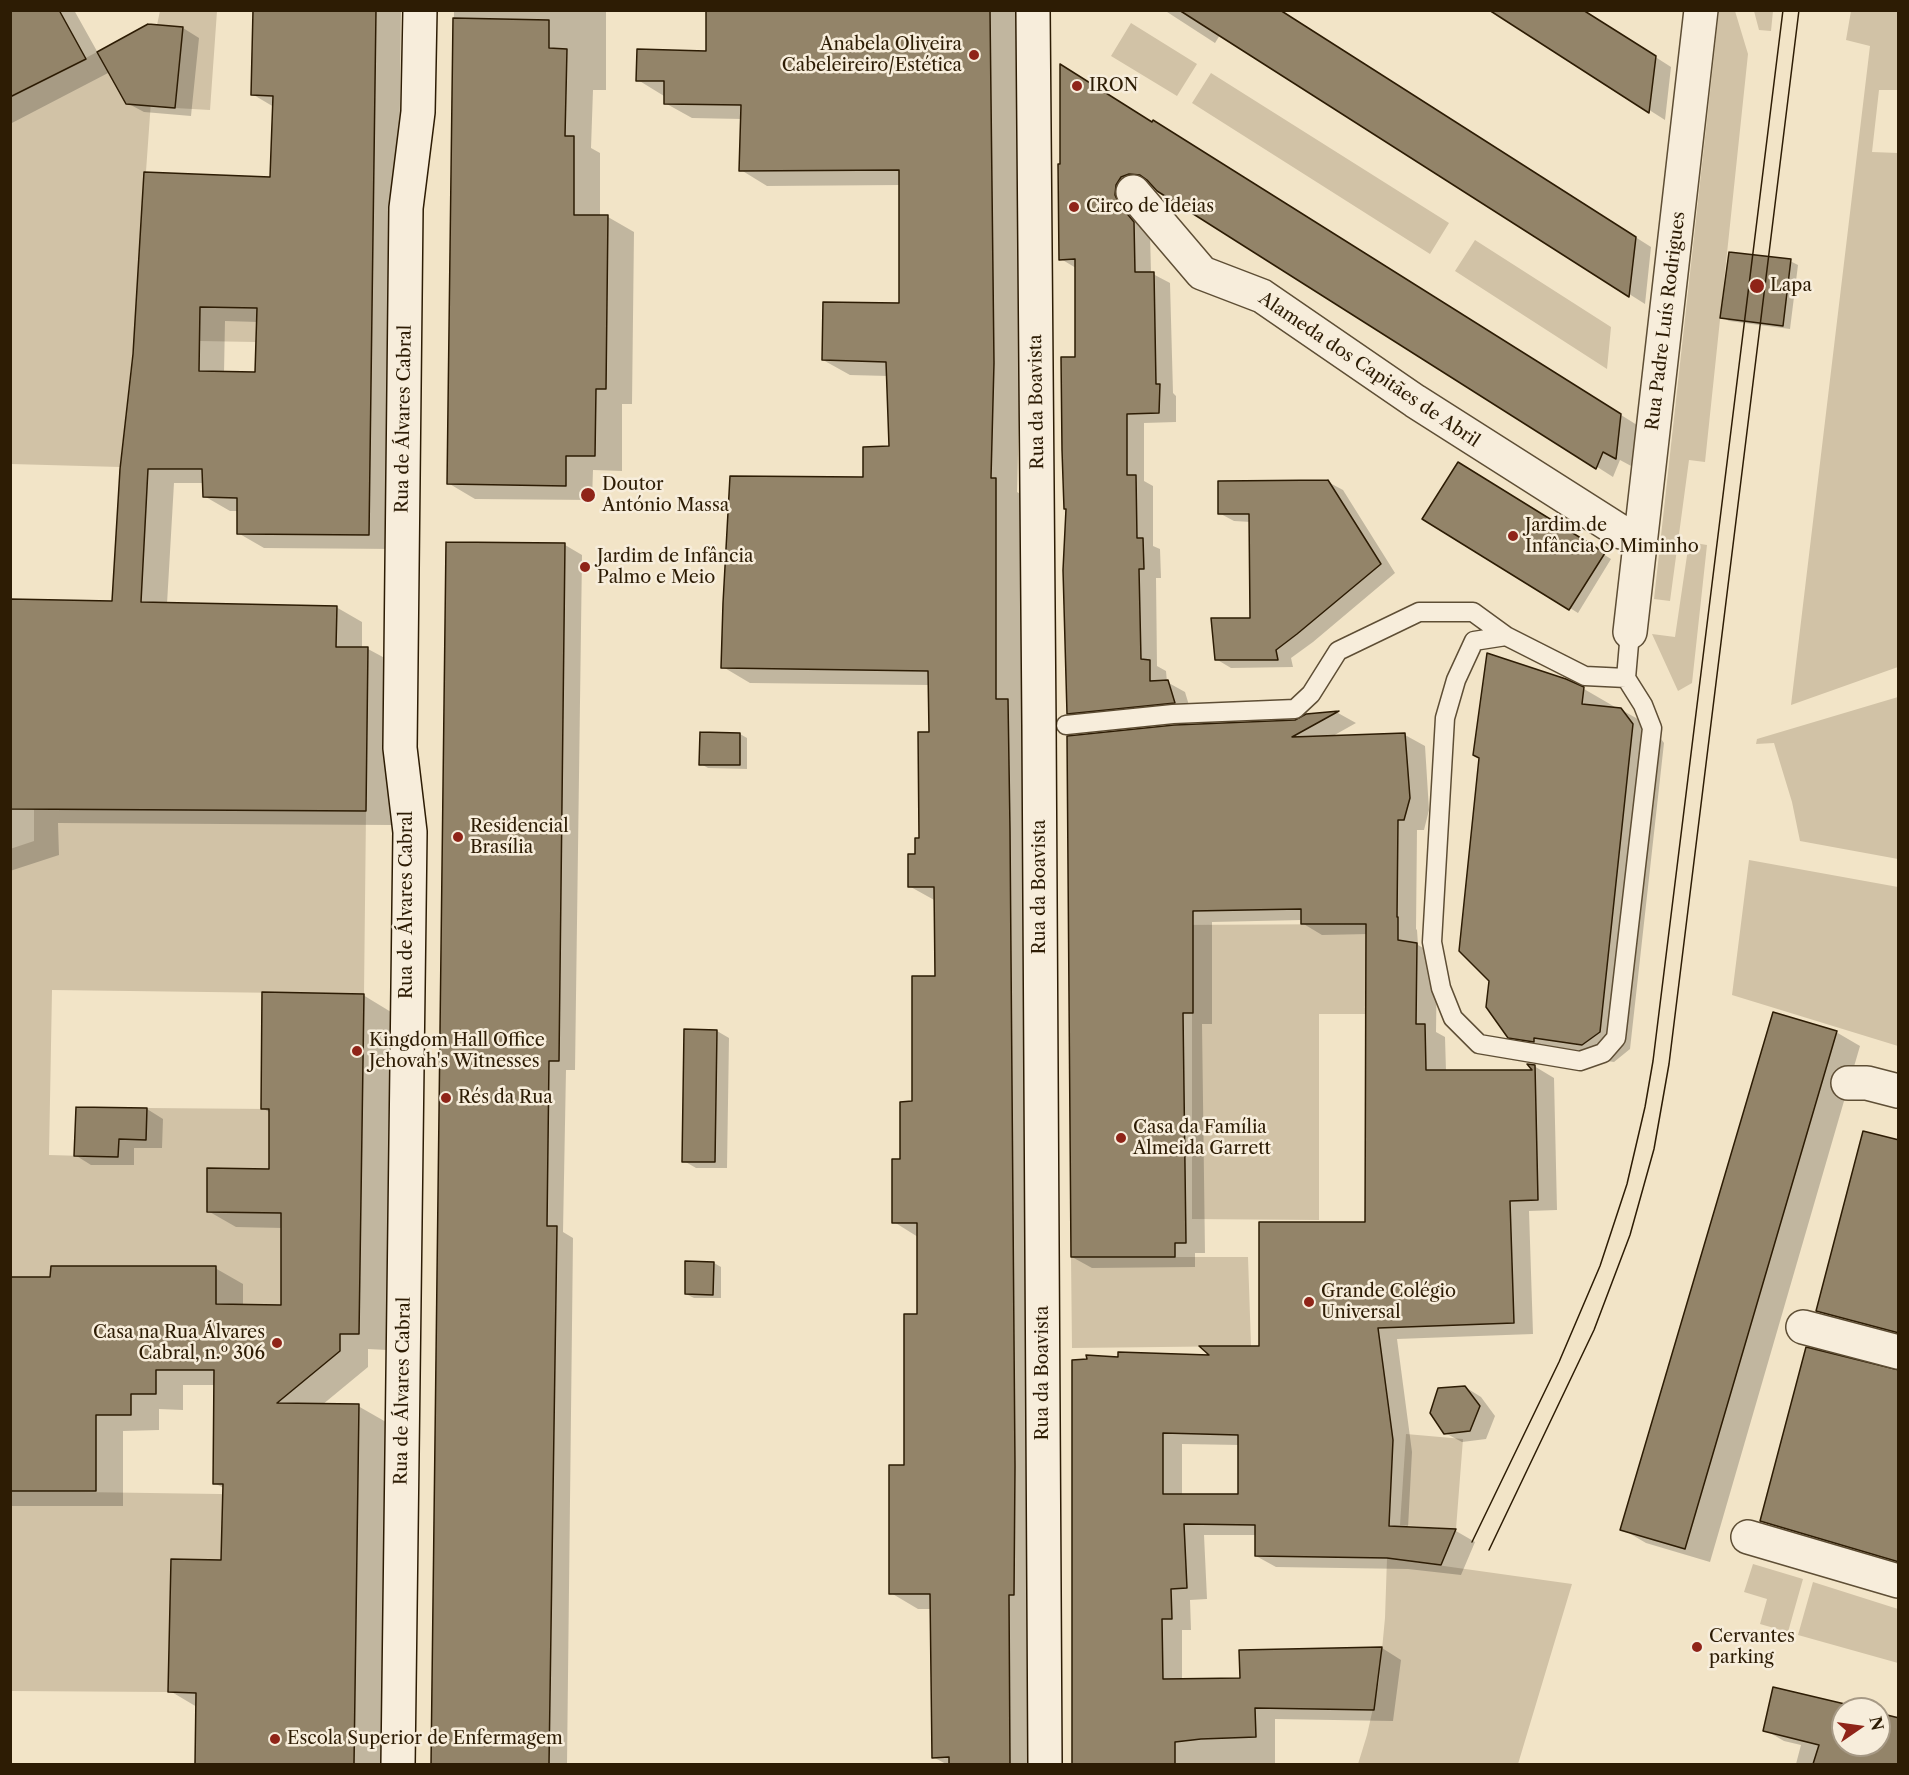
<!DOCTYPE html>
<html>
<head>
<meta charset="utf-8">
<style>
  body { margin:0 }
  #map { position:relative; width:1909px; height:1775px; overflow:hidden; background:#f2e4c7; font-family:"Libre Caslon Text",serif }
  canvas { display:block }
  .frame { position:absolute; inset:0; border:12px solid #2d1c04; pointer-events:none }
  .north { position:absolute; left:1831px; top:1697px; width:60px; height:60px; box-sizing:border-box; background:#f7eddb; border:2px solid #a69985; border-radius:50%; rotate:77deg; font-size:16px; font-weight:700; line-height:24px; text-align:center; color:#2d1c04 }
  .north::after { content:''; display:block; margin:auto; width:21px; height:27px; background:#8f2418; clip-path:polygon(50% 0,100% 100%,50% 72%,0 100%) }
</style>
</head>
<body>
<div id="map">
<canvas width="1909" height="1775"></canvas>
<div class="frame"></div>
<div class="north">N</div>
</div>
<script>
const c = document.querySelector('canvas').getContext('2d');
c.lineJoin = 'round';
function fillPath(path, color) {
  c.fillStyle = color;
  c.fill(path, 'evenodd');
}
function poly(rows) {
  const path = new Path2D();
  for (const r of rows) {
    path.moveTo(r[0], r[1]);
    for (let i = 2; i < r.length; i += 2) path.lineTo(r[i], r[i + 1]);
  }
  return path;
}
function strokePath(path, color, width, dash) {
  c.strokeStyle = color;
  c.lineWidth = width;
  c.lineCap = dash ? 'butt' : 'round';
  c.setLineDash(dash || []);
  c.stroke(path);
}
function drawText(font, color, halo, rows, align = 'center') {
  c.font = font + ' "Libre Caslon Text",serif';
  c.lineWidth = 5;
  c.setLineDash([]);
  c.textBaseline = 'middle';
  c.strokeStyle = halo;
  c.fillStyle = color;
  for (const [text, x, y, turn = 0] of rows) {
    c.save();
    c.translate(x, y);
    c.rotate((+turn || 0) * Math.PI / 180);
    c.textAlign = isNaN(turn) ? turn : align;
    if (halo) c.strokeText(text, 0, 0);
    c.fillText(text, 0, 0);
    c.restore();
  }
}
fillPath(poly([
  [160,11,217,11,210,110,175,108,183,27,157,25],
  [1719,11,1735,11,1748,54,1705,462,1689,460,1670,601,1654,599],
  [1754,11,1773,11,1771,31,1759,30],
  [1851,11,1898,11,1898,90,1879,90,1872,152,1898,153,1898,667,1791,705,1870,46,1846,40],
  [1131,23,1197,64,1177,96,1111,56],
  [97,52,152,87,134,340,120,467,11,464,11,97],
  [1211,73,1449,223,1430,254,1192,103],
  [1475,240,1611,327,1607,369,1455,271],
  [200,307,257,308,256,342,199,341],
  [1689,542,1707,545,1692,683,1678,691,1652,634,1675,637],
  [1898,697,1898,859,1800,841,1792,802,1774,743,1756,744,1757,739],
  [34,809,366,811,364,994,52,990,49,1155,118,1157,119,1139,139,1140,147,1133,147,1108,269,1109,269,1159,292,1159,292,1169,208,1168,207,1211,281,1213,281,1256,360,1256,360,1306,216,1304,215,1266,51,1266,50,1277,11,1277,10,849,34,841],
  [1749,860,1898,887,1898,1046,1732,995],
  [1366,924,1367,1014,1319,1014,1319,1220,1192,1219,1192,984,1170,925],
  [1071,1257,1248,1257,1251,1346,1072,1348],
  [1406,1434,1463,1439,1456,1529,1400,1525],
  [11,1491,358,1496,357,1523,222,1520,221,1560,171,1559,168,1692,11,1691],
  [1387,1558,1572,1584,1518,1764,1358,1764,1367,1735,1379,1681,1385,1618],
  [1753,1564,1803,1579,1788,1632,1760,1624,1767,1599,1744,1592],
  [1813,1582,1898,1609,1898,1663,1798,1635]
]), '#d1c2a6');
fillPath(poly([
  [10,10,74,10,98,53,183,28,199,38,191,116,144,112,127,103,110,72,10,124],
  [254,10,401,10,395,549,264,548,238,533,239,511,230,511,204,496,204,483,174,483,167,604,336,607,362,622,362,649,368,649,394,663,391,825,58,823,59,855,10,871,10,776,114,603,134,354,272,179,274,107,252,94],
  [225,321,258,322,257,374,224,373],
  [454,10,606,10,606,90,593,90,591,148,600,153,600,217,608,217,634,232,632,404,622,404,622,471,593,470,592,500,475,499,448,483],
  [707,10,1017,10,1020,379,1017,492,1022,495,1037,1764,946,1764,933,1757,931,1609,918,1609,891,1593,905,1467,919,1315,918,1237,894,1222,902,1161,936,978,936,901,909,886,920,840,930,733,929,685,750,683,723,667,864,479,890,448,888,376,850,375,823,360,900,304,901,185,767,186,741,170,742,119,692,118,665,103,664,96,638,80,707,52],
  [1164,10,1278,10,1651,247,1645,304,1220,35,1215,43],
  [1492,10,1582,10,1671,67,1665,120],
  [1153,124,1170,132,1637,425,1633,467,1620,460,1613,477,1152,183,1148,182,1138,187,1150,233,1151,273,1170,283,1173,393,1176,396,1176,422,1144,423,1144,481,1153,486,1153,546,1160,549,1161,578,1156,578,1157,666,1166,671,1167,682,1185,692,1191,712,1085,723,1068,713,1077,359,1076,268,1061,259],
  [1790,261,1798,265,1790,329,1729,321,1722,317],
  [1458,464,1611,559,1578,613,1424,518],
  [1328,482,1343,490,1395,573,1313,642,1291,658,1293,667,1231,668,1216,659,1252,620,1251,522,1234,521,1219,513],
  [448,543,565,545,582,555,575,1070,566,1070,563,1232,573,1238,567,1764,433,1764],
  [1584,689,1615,707,1615,708,1620,709,1652,727,1664,743,1630,1049,1614,1062,1565,1055,1541,1055,1509,1036],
  [1338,713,1356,723,1331,737,1405,735,1425,746,1429,810,1424,830,1417,830,1416,929,1417,930,1418,945,1437,956,1436,1032,1445,1037,1446,1071,1535,1071,1534,1066,1554,1078,1557,1210,1529,1211,1533,1334,1397,1339,1412,1452,1408,1528,1456,1531,1475,1542,1461,1575,1408,1569,1276,1567,1256,1556,1257,1535,1204,1535,1207,1599,1190,1600,1191,1630,1182,1630,1182,1680,1242,1679,1382,1648,1401,1660,1393,1721,1275,1719,1275,1764,1090,1764,1074,1755,1119,1359,1213,1357,1261,1347,1367,1223,1368,934,1322,935,1302,923,1302,920,1212,922,1212,1024,1202,1024,1205,1253,1195,1253,1195,1267,1092,1268,1072,1257,1070,869,1307,715],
  [1182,1444,1240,1445,1240,1495,1182,1495],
  [740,734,747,738,747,769,708,768,701,764],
  [363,995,391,1012,387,1350,368,1349,368,1367,322,1405,358,1406,386,1422,382,1764,196,1764,197,1707,170,1691,222,1561,224,1488,214,1483,215,1385,183,1385,183,1410,159,1409,159,1430,123,1431,123,1506,10,1506,10,1278,51,1278,215,1268,243,1284,243,1306,283,1306,283,1228,236,1227,208,1211,270,1170,271,1113,262,1108],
  [717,1031,729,1038,727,1168,696,1168,684,1161],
  [1836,1032,1860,1046,1710,1562,1646,1543,1622,1529],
  [147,1109,163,1119,162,1148,134,1148,134,1165,91,1165,75,1155],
  [1898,1142,1898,1339,1839,1323,1817,1310],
  [714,1263,721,1267,721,1298,694,1298,686,1294],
  [1898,1372,1898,1567,1784,1533,1762,1520],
  [1465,1387,1481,1397,1495,1416,1486,1439,1462,1442,1445,1433],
  [1774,1689,1860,1709,1843,1709,1843,1745,1879,1745,1879,1714,1898,1719,1898,1764,1796,1764,1801,1745,1784,1741,1765,1730]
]), '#0003');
const building = poly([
  [10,10,59,10,86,59,10,97,10,10],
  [253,10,376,10,369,535,237,534,237,498,203,497,202,469,148,469,141,602,337,606,336,647,368,647,366,811,10,809,10,599,112,601,120,469,133,354,144,172,270,177,273,96,251,95,253,10],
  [200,307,257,308,255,372,199,371,200,307],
  [706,10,990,10,994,363,991,478,996,478,996,699,1008,699,1010,829,1015,1466,1014,1595,1009,1595,1010,1764,949,1764,949,1757,932,1758,930,1594,889,1594,889,1465,904,1465,904,1314,917,1314,917,1223,892,1223,892,1159,900,1159,900,1102,912,1101,912,976,935,976,934,887,908,887,908,854,915,854,915,838,919,838,918,732,929,732,928,671,721,668,723,603,730,476,863,477,863,447,889,446,886,362,822,360,823,302,899,303,899,170,739,171,741,105,664,104,664,81,636,81,637,49,706,51,706,10],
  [1179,10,1280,10,1636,237,1629,297,1179,10],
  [1489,10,1583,10,1656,56,1649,113,1489,10],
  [453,18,549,20,549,48,567,49,565,136,574,136,574,215,608,215,606,389,596,389,595,456,566,456,566,486,447,484,453,18],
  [148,24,183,27,175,108,126,104,97,52,148,24],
  [1060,64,1152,122,1153,120,1621,414,1616,459,1603,452,1596,469,1157,191,1147,180,1140,175,1129,174,1121,177,1116,185,1115,195,1119,204,1134,222,1135,272,1154,272,1156,384,1160,384,1159,413,1127,414,1127,475,1136,475,1137,538,1143,538,1144,569,1139,569,1141,659,1150,660,1150,681,1168,680,1175,703,1067,714,1063,570,1066,509,1064,509,1062,450,1061,357,1075,357,1075,259,1059,260,1058,164,1060,164,1060,64],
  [1729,252,1791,259,1783,326,1720,318,1729,252],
  [1458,462,1605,553,1569,610,1422,519,1458,462],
  [1328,480,1381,564,1297,634,1276,650,1278,660,1215,660,1211,618,1250,618,1249,514,1218,514,1218,481,1328,480],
  [446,542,565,543,559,1061,549,1061,547,1226,557,1226,549,1764,431,1764,446,542],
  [1487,653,1566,679,1584,687,1582,704,1621,708,1633,724,1600,1032,1582,1045,1534,1038,1534,1042,1508,1038,1486,1007,1489,981,1459,951,1479,758,1473,755,1487,653],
  [1339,711,1292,737,1405,733,1410,798,1404,820,1398,820,1397,917,1398,917,1398,940,1417,943,1416,1024,1425,1024,1426,1070,1532,1070,1527,1064,1535,1065,1538,1200,1510,1201,1514,1323,1378,1328,1393,1440,1389,1526,1456,1529,1441,1565,1387,1558,1255,1556,1255,1525,1184,1524,1187,1588,1171,1589,1172,1619,1162,1619,1163,1679,1240,1678,1239,1650,1382,1647,1374,1710,1255,1708,1256,1737,1201,1739,1175,1742,1175,1764,1072,1764,1072,1360,1087,1359,1086,1355,1118,1357,1118,1352,1209,1355,1199,1346,1259,1346,1259,1222,1365,1222,1366,924,1301,924,1301,909,1193,911,1193,1013,1183,1013,1186,1243,1175,1243,1175,1257,1071,1257,1067,736,1174,725,1295,720,1306,714,1339,711],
  [1163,1433,1238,1435,1238,1494,1163,1494,1163,1433],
  [700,732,740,733,740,765,699,765,700,732],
  [262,992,364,994,359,1334,340,1334,340,1351,277,1403,359,1404,354,1764,195,1764,196,1693,168,1692,171,1559,221,1560,223,1484,213,1484,214,1370,156,1370,156,1394,131,1394,131,1415,96,1415,96,1491,10,1491,10,1277,50,1277,51,1266,216,1266,216,1304,281,1305,281,1213,207,1212,207,1168,269,1169,269,1109,261,1109,262,992],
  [1773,1012,1837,1031,1685,1549,1620,1530,1773,1012],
  [684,1029,717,1030,715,1162,682,1162,684,1029],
  [76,1107,147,1108,146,1140,119,1139,118,1157,74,1156,76,1107],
  [1863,1131,1899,1140,1899,1333,1816,1311,1863,1131],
  [685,1261,714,1262,713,1295,685,1294,685,1261],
  [1806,1347,1899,1370,1899,1562,1760,1521,1806,1347],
  [1465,1386,1480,1406,1470,1431,1444,1434,1430,1413,1438,1388,1465,1386],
  [1773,1687,1866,1709,1843,1709,1843,1745,1879,1745,1879,1713,1899,1718,1899,1764,1813,1764,1819,1745,1763,1731,1773,1687]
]);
fillPath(building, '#938469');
strokePath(building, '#2d1c04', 1.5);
const lane = poly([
  [1626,678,1585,676,1506,636,1474,641,1456,680,1445,718,1432,942,1441,988,1453,1018,1479,1044,1580,1061,1603,1053,1616,1038,1652,728,1643,705,1626,678,1630,632],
  [1066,725,1173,714,1295,709,1311,694,1338,651,1419,612,1473,612,1506,636]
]);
const street = poly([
  [1133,192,1202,273,1262,296,1415,401,1621,532],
  [1630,632,1701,10],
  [1848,1083,1867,1083,1898,1091],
  [1803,1327,1898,1352],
  [1748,1537,1898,1581]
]);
const secondary = poly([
  [1033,10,1039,725,1045,1764],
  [398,1764,410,832,400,748,406,208,418,112,420,10]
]);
strokePath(lane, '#5e4e35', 21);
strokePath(street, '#5e4e35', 36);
strokePath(secondary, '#2d1c04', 36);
strokePath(lane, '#f7eddb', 18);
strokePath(street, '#f7eddb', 33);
strokePath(secondary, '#f7eddb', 33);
strokePath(poly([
  [1472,1542,1559,1362,1600,1266,1627,1184,1645,1107,1653,1061,1783,10],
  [1489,1550,1594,1330,1630,1235,1654,1149,1669,1064,1799,10]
]), '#2d1c04', 1.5);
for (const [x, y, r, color] of [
  [974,55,6,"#8f2418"],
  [1077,86,6,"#8f2418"],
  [1074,207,6,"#8f2418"],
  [1757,286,8,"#8f2418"],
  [588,495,8,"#8f2418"],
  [1513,536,6,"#8f2418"],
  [585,567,6,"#8f2418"],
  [458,837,6,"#8f2418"],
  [357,1051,6,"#8f2418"],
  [446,1098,6,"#8f2418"],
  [1121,1138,6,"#8f2418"],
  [1309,1302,6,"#8f2418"],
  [277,1343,6,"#8f2418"],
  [1697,1647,6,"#8f2418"],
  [275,1739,6,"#8f2418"]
]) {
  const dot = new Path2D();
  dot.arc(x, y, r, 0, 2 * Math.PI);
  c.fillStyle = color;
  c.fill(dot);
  strokePath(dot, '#f7eddb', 2);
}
drawText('18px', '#2d1c04', '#f7eddb', [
  ["Anabela Oliveira",962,45,"right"],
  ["Cabeleireiro/Estética",962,66,"right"],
  ["IRON",1089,86],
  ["Circo de Ideias",1086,207],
  ["Lapa",1770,286],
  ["Doutor",602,485],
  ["António Massa",602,506],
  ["Jardim de",1525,526],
  ["Infância O Miminho",1525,547],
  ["Jardim de Infância",597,557],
  ["Palmo e Meio",597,578],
  ["Residencial",470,827],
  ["Brasília",470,848],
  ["Kingdom Hall Office",369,1041],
  ["Jehovah's Witnesses",369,1062],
  ["Rés da Rua",458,1098],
  ["Casa da Família",1133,1128],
  ["Almeida Garrett",1133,1149],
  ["Grande Colégio",1321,1292],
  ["Universal",1321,1313],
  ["Casa na Rua Álvares",265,1333,"right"],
  ["Cabral, n.º 306",265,1354,"right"],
  ["Cervantes",1709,1637],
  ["parking",1709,1658],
  ["Escola Superior de Enfermagem",287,1739]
], 'left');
drawText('18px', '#2d1c04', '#f7eddb', [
  ["Rua Padre Luís Rodrigues",1666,321,-83],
  ["Alameda dos Capitães de Abril",1369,370,34],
  ["Rua da Boavista",1037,402,-91],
  ["Rua de Álvares Cabral",404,419,-89],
  ["Rua da Boavista",1040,887,-90],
  ["Rua de Álvares Cabral",407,905,-90],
  ["Rua da Boavista",1043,1373,-90],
  ["Rua de Álvares Cabral",403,1391,-89]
]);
</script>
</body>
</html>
